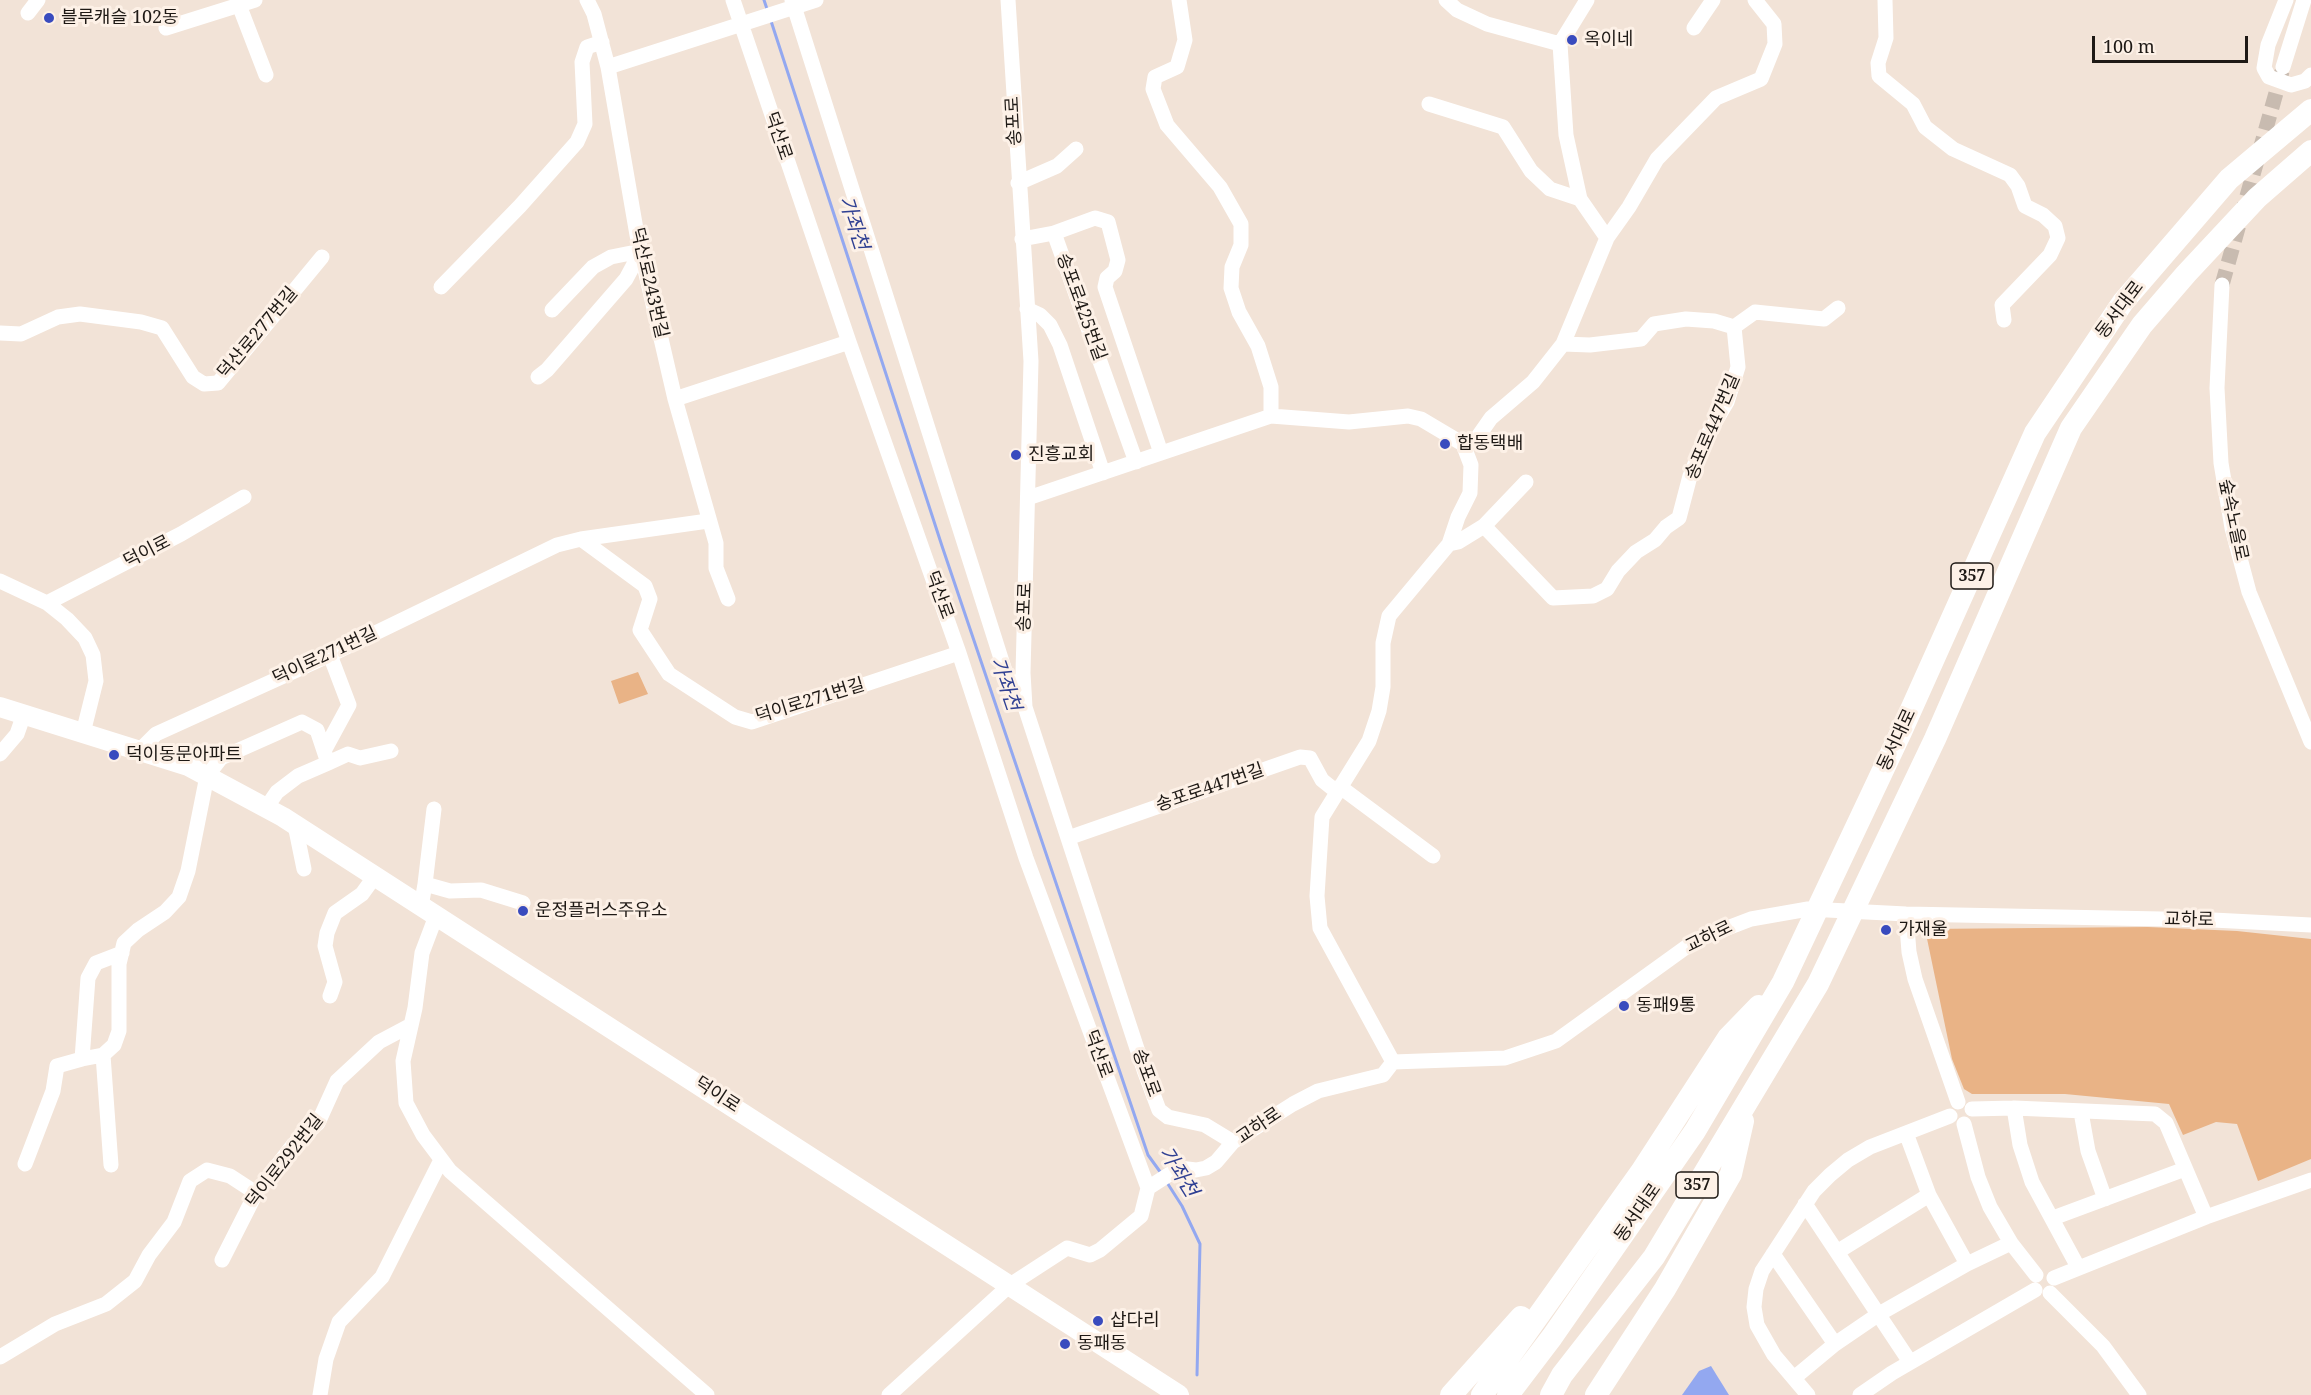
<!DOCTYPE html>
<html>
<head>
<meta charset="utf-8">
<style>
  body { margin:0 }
  #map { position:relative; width:2311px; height:1395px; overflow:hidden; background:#f2e3d7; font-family:"Noto Serif",serif }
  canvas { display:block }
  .scale { position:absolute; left:2092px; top:36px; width:156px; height:27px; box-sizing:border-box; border:3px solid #1e1915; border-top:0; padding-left:8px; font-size:18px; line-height:21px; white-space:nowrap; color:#1e1915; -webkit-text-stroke:4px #fdf1e7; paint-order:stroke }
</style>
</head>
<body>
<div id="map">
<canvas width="2311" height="1395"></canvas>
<div class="scale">100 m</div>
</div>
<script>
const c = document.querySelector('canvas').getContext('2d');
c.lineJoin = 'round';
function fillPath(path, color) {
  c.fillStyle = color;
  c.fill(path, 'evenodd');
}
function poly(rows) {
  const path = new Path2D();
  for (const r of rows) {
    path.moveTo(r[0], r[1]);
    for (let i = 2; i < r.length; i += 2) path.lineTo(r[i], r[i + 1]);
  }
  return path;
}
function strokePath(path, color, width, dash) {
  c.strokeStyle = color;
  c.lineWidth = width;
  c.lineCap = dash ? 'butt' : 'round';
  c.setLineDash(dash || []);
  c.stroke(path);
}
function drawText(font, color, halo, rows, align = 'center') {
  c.font = font + ' "Noto Serif","Noto Sans KR",serif';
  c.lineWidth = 6;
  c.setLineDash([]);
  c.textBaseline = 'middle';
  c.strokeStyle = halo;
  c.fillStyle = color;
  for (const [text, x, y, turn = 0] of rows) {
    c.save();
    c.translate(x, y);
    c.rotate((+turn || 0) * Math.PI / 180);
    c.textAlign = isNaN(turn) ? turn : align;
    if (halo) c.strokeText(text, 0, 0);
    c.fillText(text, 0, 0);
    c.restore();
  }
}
fillPath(poly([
  [638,672,648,694,619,704,611,681],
  [2148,927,2237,931,2311,939,2311,1159,2258,1181,2237,1124,2216,1122,2183,1135,2169,1104,2065,1094,1972,1094,1964,1089,1952,1059,1925,929]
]), '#e9b386');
fillPath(poly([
  [1711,1366,1729,1395,1682,1395,1699,1371]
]), '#93a8f0');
strokePath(poly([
  [764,0,768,12],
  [771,21,942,546,1148,1155,1161,1173],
  [1166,1181,1182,1206,1200,1244,1197,1375]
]), '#93a8f0', 3);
strokePath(poly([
  [2222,285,2283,68]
]), '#c8bbb0', 15, [15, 8]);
strokePath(poly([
  [587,0,594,14,608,67,637,235,675,399,716,543,716,568,728,599],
  [733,0,849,342,959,653,1026,858,1148,1188],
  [792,0,1005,671,1022,702],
  [1008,0,1031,361,1023,673,1025,707,1144,1070,1159,1110,1168,1117,1205,1125,1233,1142],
  [1179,0,1185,40,1177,67,1155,77,1153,89,1167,125,1220,187,1241,224,1241,245,1232,267,1231,288,1239,312,1258,346,1271,387,1271,416],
  [1446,0,1457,10,1487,24,1560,44],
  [1587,0,1560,44,1566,135,1580,199,1607,238],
  [1885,0,1886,38,1878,63,1879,76,1913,104,1925,127,1953,149,2010,175,2018,186,2025,206,2043,215,2055,226,2058,238,2050,255,2002,305,2004,320],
  [2286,0,2268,45,2264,68,2269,77,2291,85,2305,81,2311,75],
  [239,5,266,75],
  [28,13,38,0],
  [166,28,255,0],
  [1694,28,1713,0],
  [608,67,816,0],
  [2283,67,2304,0],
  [1429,104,1503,127,1531,171,1550,189,1580,199],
  [1018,183,1057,166,1076,149],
  [1054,233,1136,462],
  [1022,239,1054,233,1095,218,1108,222,1118,260,1115,271,1107,278,1105,287,1161,453],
  [2222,285,2217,388,2221,463,2232,528,2249,592,2311,742],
  [441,287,520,206,577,142,585,124,582,62,587,47,602,42],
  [1027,309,1040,315,1050,325,1060,345,1103,473],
  [552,310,593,267,611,257,641,251],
  [0,333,21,334,58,317,80,314,141,322,162,328,193,377,204,384,218,383,322,257],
  [1563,344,1590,345,1641,339,1654,324,1686,319,1714,321,1734,327,1755,312,1824,319,1838,308],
  [538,377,547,370,626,279,641,251],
  [675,399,849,342],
  [1463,444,1477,438,1491,418,1533,382,1563,344,1607,238,1629,207,1657,159,1716,98,1761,79,1775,44,1774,24,1755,0],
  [1028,498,1271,416,1349,422,1408,416,1421,419,1463,444],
  [1484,526,1553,598,1593,596,1607,589,1618,571,1636,552,1655,540,1666,527,1679,518,1690,476,1705,439,1727,402,1738,367,1734,327],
  [581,539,645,586,650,599,640,630,669,674,735,717,752,722,959,653],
  [1449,544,1458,542,1484,526,1526,482],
  [0,581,47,603,67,619,85,638,93,655,96,681,83,733],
  [47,603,181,534,244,497],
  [139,751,156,734,330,655,557,545,581,539,708,521],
  [0,754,17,734,24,714],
  [326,757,324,751,349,705,330,655],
  [266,808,277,792,298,776,328,763,348,754,360,758,391,751],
  [295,825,304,869],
  [1068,838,1300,757,1310,758,1322,780,1332,788,1343,789,1433,856],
  [425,884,434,809],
  [421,907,425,884,450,891,481,890,523,903],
  [1906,914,1909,952,1915,979,1958,1102],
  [436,916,422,953,415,1008,403,1061,406,1103,423,1135,450,1171,707,1395],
  [330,996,335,982,325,946,327,933,335,913,362,894,375,876],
  [103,1055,82,1059,88,978,96,963,122,953],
  [1393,1062,1320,928,1317,896,1322,817,1369,741,1379,711,1383,687,1383,643,1389,616,1449,544,1458,517,1470,493,1471,465,1463,444],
  [2014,1108,2020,1145,2032,1182,2078,1267],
  [1972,1109,2014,1108,2155,1114,2166,1123,2206,1217],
  [2081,1112,2088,1151,2105,1199],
  [1964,1124,1978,1177,1990,1207,2011,1243,2036,1275],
  [1906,1133,1929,1195,1967,1264],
  [25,1164,53,1091,57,1066,82,1059],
  [111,1165,103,1055,114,1045,119,1031,119,964,124,943,138,930,165,912,179,897,188,871,207,776,221,758,302,722,317,730,324,751],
  [1805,1204,1910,1362],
  [2053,1218,2185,1169],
  [1837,1252,1929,1195],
  [1773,1254,1835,1344],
  [222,1260,256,1193,293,1145,318,1123,337,1081,379,1042,411,1025],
  [2054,1278,2206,1217,2311,1180],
  [2050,1293,2103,1346,2139,1395],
  [0,1357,55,1324,106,1304,135,1281,149,1255,174,1222,190,1181,207,1170,230,1176,256,1193],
  [1794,1378,1835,1344,1879,1314,1967,1264,2011,1243],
  [320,1395,326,1359,339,1322,382,1277,441,1160],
  [889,1395,1010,1285,1067,1248,1090,1255,1100,1250,1141,1216,1148,1188,1179,1168,1196,1170,1206,1168,1216,1162,1233,1142,1293,1104,1318,1091,1383,1075,1393,1062,1505,1058,1556,1041,1696,940,1751,919,1808,909,1906,914,2213,920,2311,925],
  [1808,1395,1774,1355,1757,1325,1754,1307,1756,1289,1762,1271,1814,1191,1830,1175,1848,1160,1870,1147,1950,1116],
  [1860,1395,1892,1373,2035,1290]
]), '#fff', 15);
strokePath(poly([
  [0,707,188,766,283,817,1179,1395]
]), '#fff', 20);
strokePath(poly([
  [1451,1395,1521,1317],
  [1482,1395,1641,1172,1728,1038,1759,1006],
  [1508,1395,1552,1337,1695,1131,1783,982,1901,732,2035,433,2123,302,2229,179,2311,110],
  [1551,1395,1562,1375,1654,1257,1818,984,1935,739,2071,428,2142,325,2186,274,2257,198,2311,151],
  [1596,1395,1665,1289,1731,1174,1743,1121]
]), '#fff', 22);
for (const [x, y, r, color] of [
  [49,18,6,"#394bbe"],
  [1572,40,6,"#394bbe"],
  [1445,444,6,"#394bbe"],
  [1016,455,6,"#394bbe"],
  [114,755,6,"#394bbe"],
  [523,911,6,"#394bbe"],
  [1886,930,6,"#394bbe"],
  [1624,1006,6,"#394bbe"],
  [1098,1321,6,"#394bbe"],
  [1065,1344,6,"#394bbe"]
]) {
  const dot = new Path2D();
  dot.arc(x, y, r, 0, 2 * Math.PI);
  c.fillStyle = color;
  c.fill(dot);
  strokePath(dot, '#fdf1e7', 2);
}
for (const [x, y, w] of [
  [1972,576,42],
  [1697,1185,42]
]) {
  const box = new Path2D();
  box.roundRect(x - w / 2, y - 13, w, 26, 4.5);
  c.fillStyle = '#fdf1e7';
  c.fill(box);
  strokePath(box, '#1e1915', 1.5);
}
drawText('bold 16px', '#1e1915', null, [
  ["357",1972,576],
  ["357",1697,1185]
]);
drawText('18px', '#1e1915', '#fdf1e7', [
  ["블루캐슬 102동",61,18],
  ["옥이네",1584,40],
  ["합동택배",1457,444],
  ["진흥교회",1028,455],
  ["덕이동문아파트",126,755],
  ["운정플러스주유소",535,911],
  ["가재울",1898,930],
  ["동패9통",1636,1006],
  ["삽다리",1110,1321],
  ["동패동",1077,1344]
], 'left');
drawText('18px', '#1e1915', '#fdf1e7', [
  ["송포로",1014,121,-93],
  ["덕산로",778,136,71],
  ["덕산로243번길",649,283,77],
  ["송포로425번길",1081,307,70],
  ["동서대로",2120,310,-53],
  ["덕산로277번길",258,333,-50],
  ["송포로447번길",1713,427,-67],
  ["숲속노을로",2233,520,78],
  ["덕이로",147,552,-27],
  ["덕산로",939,595,70],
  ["송포로",1025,607,-88],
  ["덕이로271번길",325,656,-25],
  ["덕이로271번길",810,701,-17],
  ["동서대로",1897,740,-65],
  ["송포로447번길",1210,788,-19],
  ["교하로",2189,920,1],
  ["교하로",1709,937,-26],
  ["덕산로",1098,1054,70],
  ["송포로",1146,1073,70],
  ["덕이로",717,1095,33],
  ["교하로",1259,1126,-34],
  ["덕이로292번길",285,1161,-52],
  ["동서대로",1638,1213,-55]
]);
drawText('italic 20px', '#304093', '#fdf1e7', [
  ["가좌천",853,223,72],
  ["가좌천",1005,684,71],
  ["가좌천",1178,1172,58]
]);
</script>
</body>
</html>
